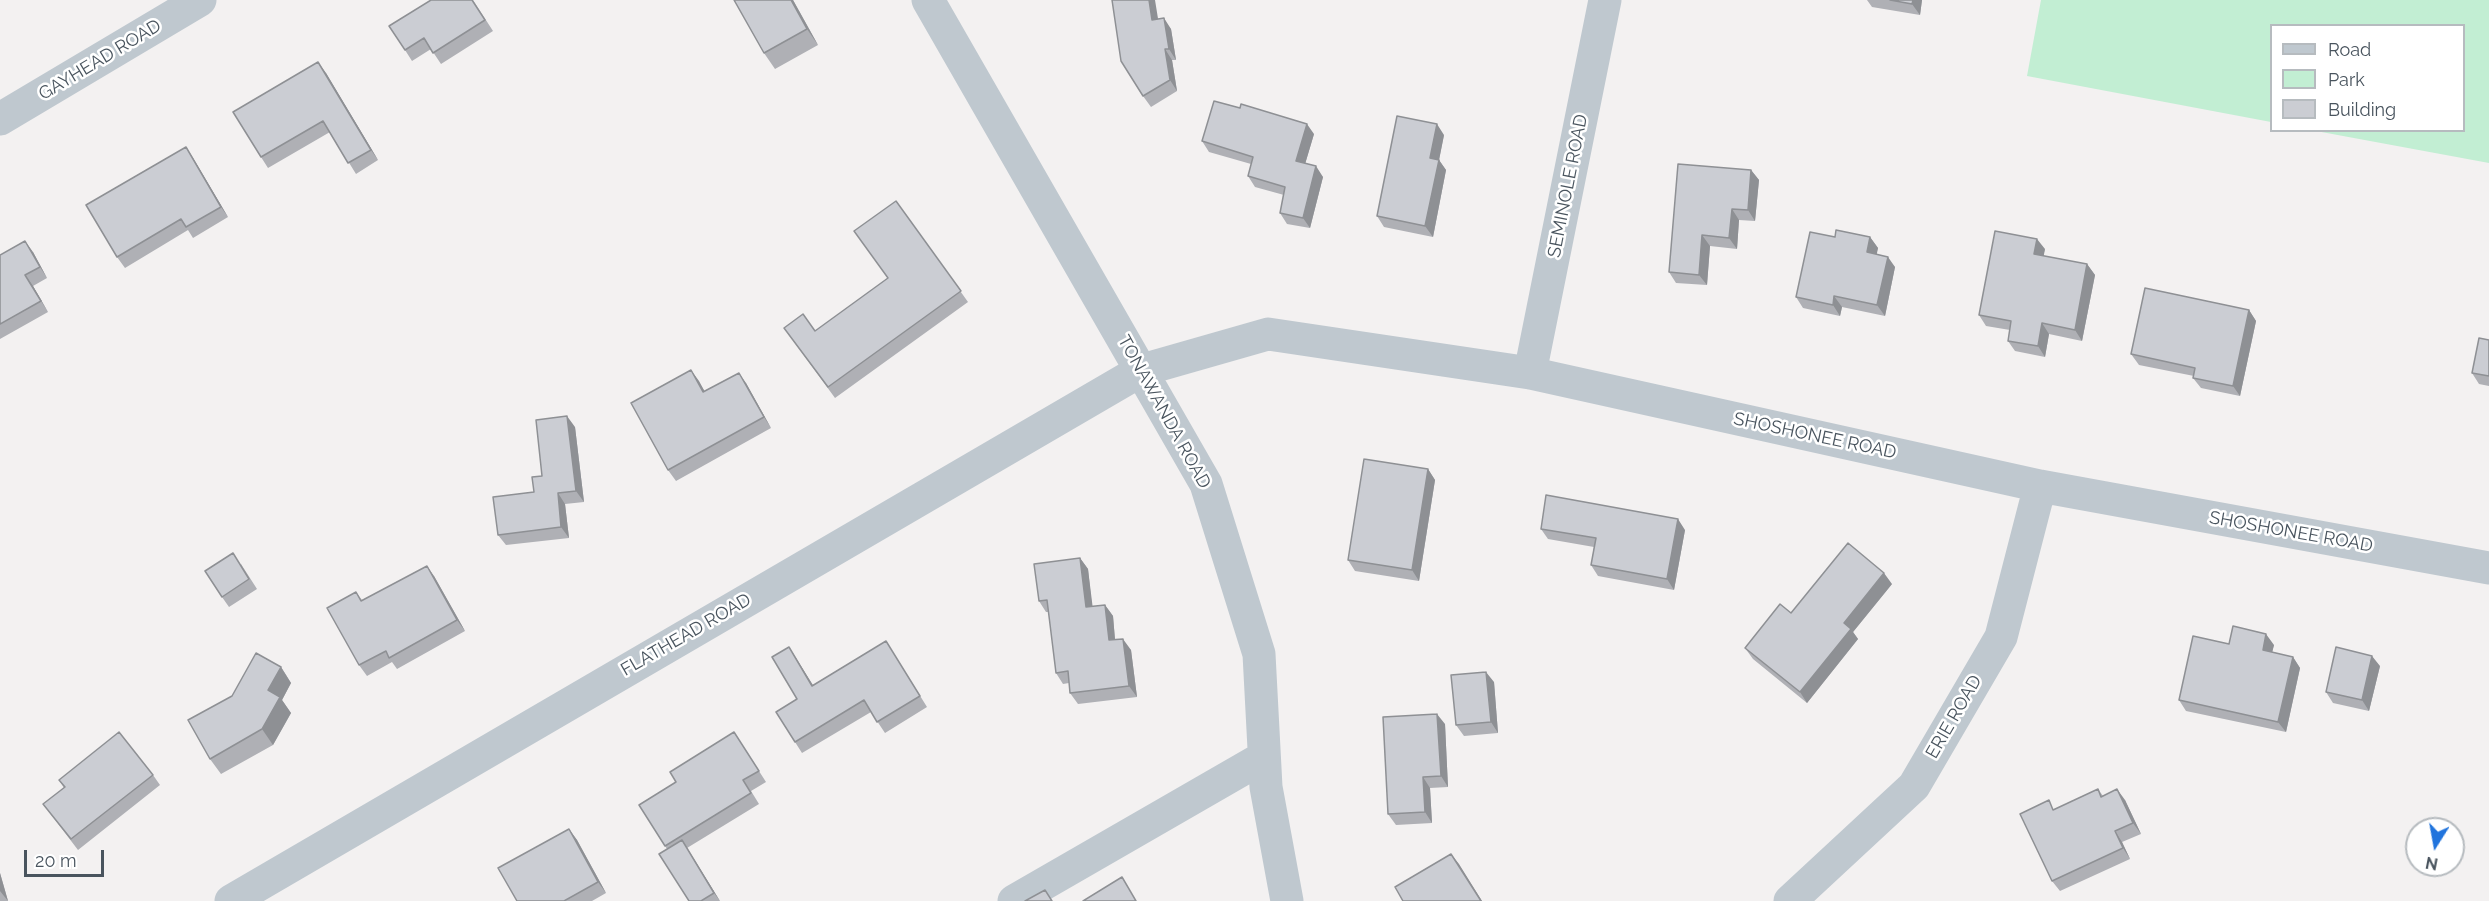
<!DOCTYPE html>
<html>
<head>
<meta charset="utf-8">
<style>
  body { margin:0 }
  #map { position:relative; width:2489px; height:901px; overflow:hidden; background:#f3f1f1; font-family:Raleway,sans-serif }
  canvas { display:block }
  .legend { position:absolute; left:2270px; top:24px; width:195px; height:108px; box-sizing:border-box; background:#fff; border:2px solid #b6bbbf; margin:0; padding:8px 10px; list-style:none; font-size:18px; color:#49545e }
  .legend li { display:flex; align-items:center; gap:12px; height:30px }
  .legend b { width:30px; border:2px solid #b6bbbf }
  .north { position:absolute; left:2405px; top:817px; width:60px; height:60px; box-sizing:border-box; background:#fff; border:2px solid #b6bbbf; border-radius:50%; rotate:191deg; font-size:16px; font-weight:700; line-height:24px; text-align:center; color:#49545e }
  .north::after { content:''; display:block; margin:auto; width:21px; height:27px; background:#2174dd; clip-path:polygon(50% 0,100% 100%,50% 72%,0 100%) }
  .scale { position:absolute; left:24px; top:850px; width:80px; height:27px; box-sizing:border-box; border:3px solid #49545e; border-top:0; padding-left:8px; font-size:18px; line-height:21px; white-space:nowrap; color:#49545e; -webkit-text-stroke:4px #fff; paint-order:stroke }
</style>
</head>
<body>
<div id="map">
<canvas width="2489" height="901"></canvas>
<ul class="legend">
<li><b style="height:8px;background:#bfc8cf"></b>Road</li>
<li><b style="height:16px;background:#c2eed3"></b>Park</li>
<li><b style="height:16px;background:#cbcdd3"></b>Building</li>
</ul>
<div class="north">N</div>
<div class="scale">20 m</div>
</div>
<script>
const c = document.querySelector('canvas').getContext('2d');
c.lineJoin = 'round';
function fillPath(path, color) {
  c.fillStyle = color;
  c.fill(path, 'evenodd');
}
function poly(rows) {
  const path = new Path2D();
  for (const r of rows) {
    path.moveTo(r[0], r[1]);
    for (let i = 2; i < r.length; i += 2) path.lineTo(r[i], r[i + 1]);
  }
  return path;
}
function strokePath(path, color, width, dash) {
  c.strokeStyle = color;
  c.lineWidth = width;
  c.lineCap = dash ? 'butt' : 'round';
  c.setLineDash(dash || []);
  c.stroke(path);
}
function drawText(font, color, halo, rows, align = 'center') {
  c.font = font + ' Raleway,sans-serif';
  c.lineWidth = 5;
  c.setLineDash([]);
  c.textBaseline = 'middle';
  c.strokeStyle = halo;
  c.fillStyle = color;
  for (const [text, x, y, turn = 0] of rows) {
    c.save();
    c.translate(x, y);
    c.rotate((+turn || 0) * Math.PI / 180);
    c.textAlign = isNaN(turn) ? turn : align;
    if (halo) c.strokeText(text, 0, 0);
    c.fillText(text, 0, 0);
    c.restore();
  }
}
fillPath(poly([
  [2041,0,2489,0,2489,163,2316,131,2464,130,2464,26,2272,26,2271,122,2027,76]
]), '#c2eed3');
strokePath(poly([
  [928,0,1206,484,1259,654,1266,787,1287,901],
  [0,119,200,0],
  [1530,373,1605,0],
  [231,901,1142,370,1268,334,1530,373,2040,486,2489,568],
  [1014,901,1264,757],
  [1790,901,1914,786,2001,637,2040,486]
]), '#bfc8cf', 33);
fillPath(poly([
  [431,0,473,0,493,31,441,64,431,49,412,61,405,50],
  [793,0,818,45,775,69,764,53],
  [1867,0,1922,0,1920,15,1872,7],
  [1158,19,1171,29,1176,60,1172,60,1177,91,1151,107,1143,96],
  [326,73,378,160,356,174,330,132,268,168,261,157],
  [1314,134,1305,164,1323,177,1310,228,1287,224,1280,213,1284,195,1255,187,1248,176,1251,164,1209,152,1202,141],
  [1444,135,1439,160,1446,170,1433,237,1384,227,1377,216],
  [186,147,193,158,228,217,193,238,188,230,125,268,117,257],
  [1751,170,1759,180,1755,221,1739,220,1737,249,1710,246,1707,285,1676,283,1669,272],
  [896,201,968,302,835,398,784,328,815,331,888,278],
  [1835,237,1870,237,1878,248,1876,254,1895,267,1885,316,1842,307,1840,316,1803,308,1796,297],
  [2045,249,2043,256,2087,264,2095,275,2082,341,2049,334,2045,357,2015,351,2008,341,2010,330,1986,326,1979,315],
  [33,252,47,278,33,286,48,312,0,339,0,255],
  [2249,310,2256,321,2240,396,2201,388,2193,378,2194,376,2139,365,2131,354],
  [2489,340,2489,386,2479,384,2472,373],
  [691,370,705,392,746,383,771,428,676,481,668,470],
  [575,427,584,502,565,504,569,538,506,545,498,535,534,492,542,476],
  [1428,469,1435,480,1419,581,1355,571,1348,560],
  [1541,529,1685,530,1674,590,1598,576,1591,565,1594,547,1548,539],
  [1080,558,1088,569,1092,607,1105,605,1113,616,1115,640,1131,650,1137,697,1078,704,1070,693,1069,683,1063,684,1056,673,1049,612,1046,612,1039,601],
  [241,564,257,589,229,607,222,597],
  [434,576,465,631,397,669,392,662,367,676,359,665,356,592,362,600],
  [1892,584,1853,632,1858,639,1807,703,1753,659,1745,648,1791,613],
  [886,641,927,707,885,733,871,712,802,753,795,742,797,699,789,647,813,685],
  [2229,644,2274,645,2272,652,2293,657,2300,668,2286,732,2186,711,2179,700],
  [2380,666,2369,711,2333,703,2326,692],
  [281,667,291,683,282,700,291,713,273,745,221,774,210,759,232,696],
  [1494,682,1498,733,1464,736,1456,725],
  [1445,724,1448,787,1430,788,1432,823,1396,825,1388,814],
  [734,732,766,782,751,791,759,804,687,848,720,901,689,901,667,849,639,805,676,782],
  [153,775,160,785,78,850,43,804,64,788,59,780],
  [2098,789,2103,796,2125,800,2141,834,2122,842,2130,859,2060,891,2052,881,2055,809],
  [569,829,577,840,606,893,592,901,517,901],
  [0,873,8,901,0,901]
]), '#afb0b5');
fillPath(poly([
  [791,0,793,0,818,45,807,29],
  [1149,0,1155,0,1160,31,1152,20],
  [1913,0,1922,0,1920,15,1912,4],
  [1164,18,1171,29,1176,60,1169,49],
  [1165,49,1172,60,1177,91,1170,80],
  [318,62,326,73,378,160,371,150],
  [1307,124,1314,134,1303,171,1296,161],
  [1437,124,1444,135,1439,160,1446,170,1433,237,1425,226,1430,158],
  [186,147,193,158,228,217,221,207],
  [1316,166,1323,177,1310,228,1303,218],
  [1751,170,1759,180,1755,221,1748,210],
  [1732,209,1739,220,1737,249,1729,238],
  [1702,235,1710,246,1707,285,1699,275],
  [1870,237,1878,248,1875,263,1867,252],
  [2037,239,2045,249,2042,265,2034,254],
  [25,241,33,252,47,278,40,267],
  [1888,257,1895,267,1885,316,1877,305],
  [2087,264,2095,275,2082,341,2075,330],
  [25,275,33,286,48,312,41,301],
  [1834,296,1842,307,1840,316,1833,305],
  [2249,310,2256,321,2240,396,2233,386],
  [2042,323,2049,334,2045,357,2038,346],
  [691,370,699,381,711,403,703,392],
  [739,373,746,383,771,428,764,417],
  [567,416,575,427,584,502,576,491],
  [1428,469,1435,480,1419,581,1412,570],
  [558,493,565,504,569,538,561,527],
  [1678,519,1685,530,1674,590,1667,579],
  [1080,558,1088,569,1094,618,1086,607],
  [427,566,434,576,465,631,457,620],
  [1884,573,1892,584,1853,632,1858,639,1807,703,1800,692,1844,623],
  [1105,605,1113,616,1116,651,1109,640],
  [2266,634,2274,645,2270,661,2263,650],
  [1123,639,1131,650,1137,697,1129,686],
  [789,647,796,658,820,697,812,686],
  [2372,656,2380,666,2369,711,2362,700],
  [2293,657,2300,668,2286,732,2278,722],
  [281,667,291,683,282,700,291,713,273,745,262,729,268,690],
  [1486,672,1494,682,1498,733,1491,722],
  [1437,714,1445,724,1448,787,1441,776],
  [1423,777,1430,788,1432,823,1425,812],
  [2117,789,2125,800,2141,834,2133,823],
  [569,829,577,840,606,893,598,882],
  [2115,831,2122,842,2130,859,2123,848],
  [682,840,689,851,720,901,714,893],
  [1451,854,1459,864,1482,901,1481,901],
  [0,873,8,901,0,891]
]), '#8e9094');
const building = poly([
  [431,0,472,0,485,20,433,53,424,38,405,50,389,26,431,0],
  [734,0,791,0,807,29,764,53,734,0],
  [1112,0,1149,0,1152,20,1164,18,1169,49,1165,49,1170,80,1143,96,1121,61,1112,0],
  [1890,0,1913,0,1912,4,1890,0],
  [318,62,371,150,348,163,323,121,261,157,233,112,318,62],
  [1214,101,1240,108,1241,104,1307,124,1296,161,1316,166,1303,218,1280,213,1285,187,1248,176,1253,157,1202,141,1214,101],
  [1397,116,1437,124,1430,158,1439,160,1425,226,1377,216,1397,116],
  [186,147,221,207,186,227,181,219,117,257,86,205,186,147],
  [1678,164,1751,170,1748,210,1732,209,1729,238,1702,235,1699,275,1669,272,1678,164],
  [896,201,961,291,828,387,784,328,803,314,815,331,888,278,854,231,896,201],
  [1836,230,1870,237,1867,252,1888,257,1877,305,1834,296,1833,305,1796,297,1810,232,1835,237,1836,230],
  [1995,231,2037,239,2034,254,2087,264,2075,330,2042,323,2038,346,2008,341,2011,321,1979,315,1995,231],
  [25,241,40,267,25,275,41,301,0,324,0,255,25,241],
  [2145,288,2249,310,2233,386,2193,378,2195,368,2131,354,2145,288],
  [2479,338,2489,340,2489,376,2472,373,2479,338],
  [691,370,703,392,739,373,764,417,668,470,631,403,691,370],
  [567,416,576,491,558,493,561,527,498,535,493,497,534,492,532,477,542,476,536,420,567,416],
  [1364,459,1428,469,1412,570,1348,560,1364,459],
  [1546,495,1678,519,1667,579,1591,565,1596,538,1541,529,1546,495],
  [1848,543,1884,573,1844,623,1851,629,1800,692,1745,648,1780,604,1791,613,1848,543],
  [233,553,249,579,222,597,205,571,233,553],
  [1080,558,1086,607,1105,605,1109,640,1123,639,1129,686,1070,693,1068,671,1056,673,1047,600,1039,601,1034,564,1080,558],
  [427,566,457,620,389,658,386,651,359,665,327,608,356,592,361,601,427,566],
  [2233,626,2266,634,2263,650,2293,657,2278,722,2179,700,2193,636,2229,644,2233,626],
  [886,641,920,696,877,722,864,700,795,742,776,712,797,699,772,657,789,647,812,686,886,641],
  [2336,647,2372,656,2362,700,2326,692,2336,647],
  [256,653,281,667,268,690,280,697,262,729,210,759,188,720,232,696,256,653],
  [1486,672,1491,722,1456,725,1451,675,1486,672],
  [1437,714,1441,776,1423,777,1425,812,1388,814,1383,717,1437,714],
  [119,732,153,775,71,839,43,804,65,787,59,780,119,732],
  [734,732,759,771,743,780,751,793,665,846,639,805,676,782,670,772,734,732],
  [2098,789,2101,797,2117,789,2133,823,2115,831,2123,848,2052,881,2020,814,2049,800,2053,810,2098,789],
  [569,829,598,882,564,901,517,901,498,868,569,829],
  [682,840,714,893,701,901,689,901,659,854,682,840],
  [1451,854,1481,901,1403,901,1395,887,1451,854],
  [1122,877,1136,901,1083,901,1122,877],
  [1045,890,1052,901,1025,901,1045,890]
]);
fillPath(building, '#cbcdd3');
strokePath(building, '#8e9094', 1.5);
drawText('18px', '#49545e', '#fff', [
  ["GAYHEAD ROAD",100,60,-31],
  ["SEMINOLE ROAD",1568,186,-79],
  ["TONAWANDA ROAD",1164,412,61],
  ["SHOSHONEE ROAD",1815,436,12],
  ["SHOSHONEE ROAD",2291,532,10],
  ["FLATHEAD ROAD",686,635,-30],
  ["ERIE ROAD",1954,717,-60]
]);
</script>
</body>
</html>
